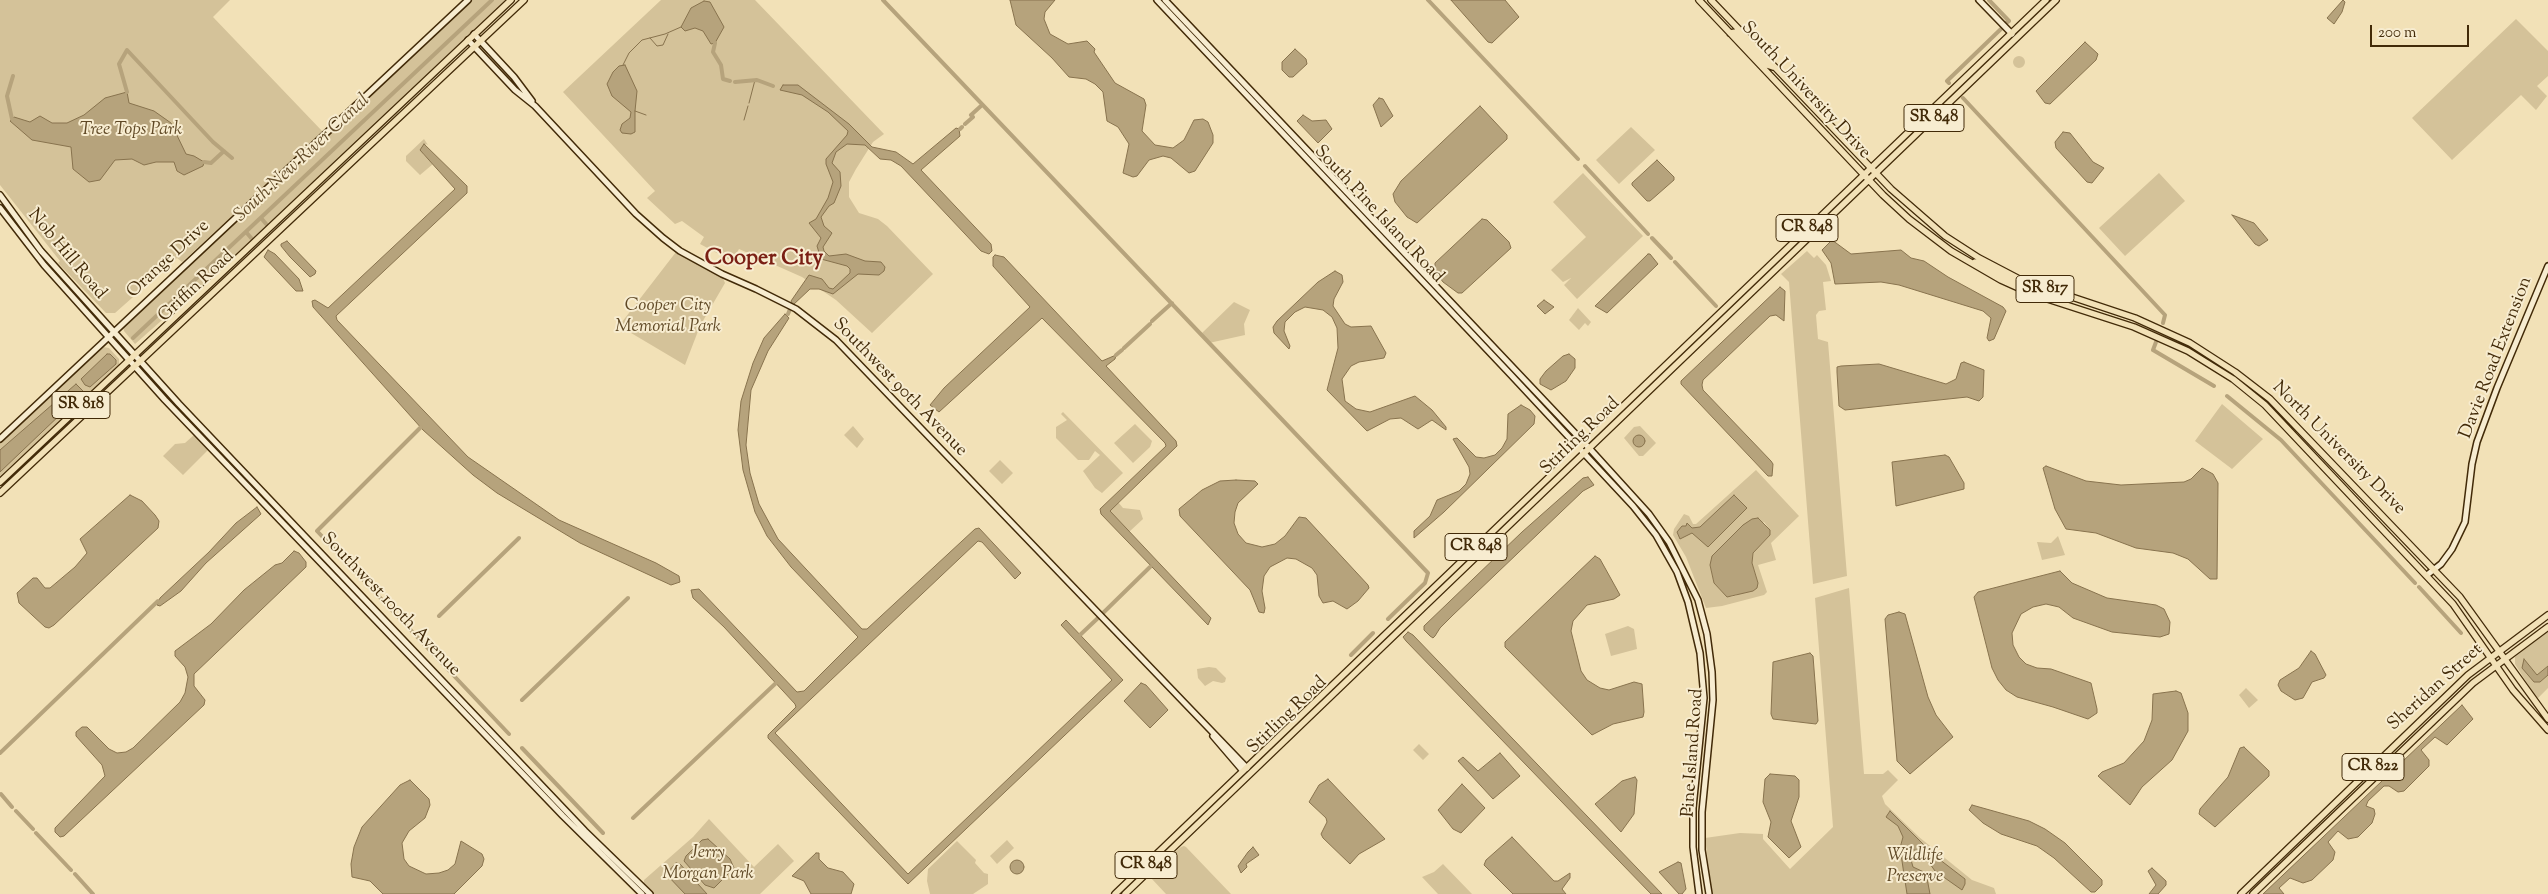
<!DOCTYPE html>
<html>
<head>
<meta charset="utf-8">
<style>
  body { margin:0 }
  #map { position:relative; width:2548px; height:894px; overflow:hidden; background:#f2e1b7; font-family:"Sorts Mill Goudy",serif }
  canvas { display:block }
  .scale { position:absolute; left:2370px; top:25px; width:99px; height:22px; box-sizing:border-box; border:2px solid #422a08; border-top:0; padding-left:6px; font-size:15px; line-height:18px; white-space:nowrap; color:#422a08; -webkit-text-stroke:4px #f7ecd0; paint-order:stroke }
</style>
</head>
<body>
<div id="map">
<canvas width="2548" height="894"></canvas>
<div class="scale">200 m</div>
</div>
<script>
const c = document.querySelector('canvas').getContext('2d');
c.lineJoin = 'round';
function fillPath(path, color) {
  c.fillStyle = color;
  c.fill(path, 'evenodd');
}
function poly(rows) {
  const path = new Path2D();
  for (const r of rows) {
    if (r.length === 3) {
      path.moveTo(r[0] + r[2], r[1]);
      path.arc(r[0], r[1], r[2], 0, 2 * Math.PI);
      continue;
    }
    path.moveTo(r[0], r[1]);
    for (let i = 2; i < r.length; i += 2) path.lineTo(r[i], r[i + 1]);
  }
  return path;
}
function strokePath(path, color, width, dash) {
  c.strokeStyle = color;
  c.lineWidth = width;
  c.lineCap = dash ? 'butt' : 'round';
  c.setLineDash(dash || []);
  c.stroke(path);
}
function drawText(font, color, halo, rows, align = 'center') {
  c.font = font + ' "Sorts Mill Goudy",serif';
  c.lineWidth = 4;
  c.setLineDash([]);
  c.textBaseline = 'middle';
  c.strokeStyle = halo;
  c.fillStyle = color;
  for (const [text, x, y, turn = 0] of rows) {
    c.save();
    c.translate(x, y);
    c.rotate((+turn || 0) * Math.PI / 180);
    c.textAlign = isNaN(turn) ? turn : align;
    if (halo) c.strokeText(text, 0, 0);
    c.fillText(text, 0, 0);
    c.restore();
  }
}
fillPath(poly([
  [0,0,230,0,213,17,323,132,182,262,177,258,115,313,106,313,58,263,60,261,0,185],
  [471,0,507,0,179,308,169,314,135,344,124,331,123,326],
  [661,0,755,0,884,134,873,142,856,169,849,182,849,197,859,213,878,219,887,226,933,274,872,333,836,300,802,277,739,249,732,261,700,244,704,237,682,221,675,224,647,198,655,191,563,92],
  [2516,19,2548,51,2548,76,2537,86,2547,96,2536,110,2521,95,2452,160,2412,118],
  [2019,62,6],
  [1631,127,1655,150,1619,184,1596,160],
  [424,139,428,145,426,144,423,154,433,164,420,175,406,161,406,156],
  [1583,173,1643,236,1577,299,1564,285,1571,278,1563,282,1551,270,1586,237,1553,202],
  [2159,173,2185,201,2125,256,2099,228],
  [1807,251,1814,258,1817,255,1826,265,1831,281,1823,282,1826,310,1819,311,1816,315,1818,339,1828,342,1847,576,1813,584,1789,282,1781,274],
  [676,252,722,276,725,283,700,326,685,365,621,327,622,322],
  [1234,302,1250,310,1244,324,1245,335,1209,343,1201,334],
  [1578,308,1591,322,1588,326,1585,323,1579,330,1569,320],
  [103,347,109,348,119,359,119,365,0,476,0,442],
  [2222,404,2263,439,2232,469,2195,441],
  [1063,412,1123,473,1102,493,1095,488,1083,471,1100,455,1095,451,1089,460,1078,460,1056,438,1056,427,1067,420,1061,414],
  [1135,424,1152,441,1150,447,1133,463,1114,443],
  [853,426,864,439,857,448,844,435],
  [1640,426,1656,443,1643,456,1639,456,1624,438,1634,427],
  [194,435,208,450,183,475,163,456,175,444,185,443],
  [1000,460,1013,473,1002,484,989,471],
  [1756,470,1799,516,1771,543,1776,560,1758,565,1767,592,1764,595,1722,606,1706,608,1686,557,1673,535,1674,529,1684,514,1689,516,1693,524,1696,524],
  [1764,522,1770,530,1770,535,1753,553,1752,563,1758,583,1735,596,1727,597,1714,583,1710,565],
  [1118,502,1123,508,1140,510,1143,519,1129,532,1109,511],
  [2058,536,2065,555,2042,560,2037,542,2051,543],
  [1849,588,1864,774,1883,774,1888,770,1898,780,1882,796,1885,804,1919,837,1972,880,1994,888,1996,894,1712,894,1705,838,1740,833,1763,834,1763,839,1790,869,1833,827,1815,598],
  [1628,626,1634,629,1637,649,1611,656,1605,634],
  [2548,631,2548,688,2537,699,2515,664,2515,657],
  [1209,667,1216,668,1226,678,1225,682,1222,683,1213,681,1205,686,1198,678,1197,669],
  [2246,688,2258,700,2249,708,2239,695],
  [1419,744,1429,754,1423,760,1413,750],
  [709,819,754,867,778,844,794,861,760,894,655,894,644,883,644,880,693,837],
  [1007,840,1014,848,997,864,990,856],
  [957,841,976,860,975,863,984,873,988,874,988,884,973,894,930,894,927,881,928,869],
  [1184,846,1186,847,1231,894,1166,894,1151,878,1151,874,1181,847],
  [1443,864,1472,894,1438,894,1422,877,1434,872]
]), '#d4c299');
const water = poly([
  [1010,0,1055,0,1045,12,1044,19,1050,34,1068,44,1087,41,1095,49,1094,52,1115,83,1144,99,1146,105,1142,131,1155,145,1173,148,1184,140,1194,120,1203,119,1208,122,1213,135,1213,143,1195,171,1189,173,1171,158,1163,156,1149,160,1137,176,1133,177,1123,173,1129,144,1118,127,1107,121,1103,92,1095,84,1086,79,1069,77,1052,58,1016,25,1010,0],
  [1451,0,1505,0,1519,17,1492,43,1488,42,1451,0],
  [2343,0,2345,2,2342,12,2334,24,2327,18,2343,0],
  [704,1,710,2,724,27,715,43,711,44,703,31,695,28,685,31,681,27,691,8,704,1],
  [2085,42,2098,54,2096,60,2050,104,2045,103,2036,91,2085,42],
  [1295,49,1306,59,1307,64,1293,77,1289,77,1282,70,1282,62,1295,49],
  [625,65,637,91,635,111,635,132,631,134,622,133,620,130,622,124,630,118,631,112,612,96,607,84,613,72,619,66,625,65],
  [783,85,798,85,849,124,872,147,896,152,913,164,956,128,959,129,960,136,921,170,991,244,992,251,989,254,981,251,901,166,891,160,880,159,865,145,847,144,836,152,832,163,840,172,841,186,834,203,829,206,821,217,824,226,832,233,823,247,824,251,829,256,846,254,865,261,881,262,885,267,884,271,879,275,858,274,833,294,819,289,810,289,793,305,791,301,809,275,822,279,829,288,833,289,850,273,850,269,847,266,821,259,817,246,821,238,809,223,816,219,828,198,833,182,826,164,826,159,847,135,848,131,828,112,802,95,780,90,783,85],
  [127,92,129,103,154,111,171,123,186,154,194,156,204,162,203,166,184,175,177,171,174,162,156,162,144,165,132,159,115,160,100,180,89,182,73,169,71,147,32,140,10,121,14,117,30,122,40,116,52,123,67,123,84,115,105,98,127,92],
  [1379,98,1383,99,1393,116,1381,127,1373,105,1379,98],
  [1480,106,1507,135,1507,139,1417,223,1407,217,1395,202,1393,194,1401,181,1480,106],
  [1303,115,1312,121,1326,120,1332,129,1318,143,1297,121,1303,115],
  [2063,132,2070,133,2093,162,2104,168,2092,183,2087,182,2056,148,2055,142,2063,132],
  [424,144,467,186,467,193,336,316,337,320,468,457,559,520,656,563,679,576,680,582,671,585,580,543,497,493,473,475,423,430,313,307,312,301,315,300,328,308,455,189,420,150,424,144],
  [1657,160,1674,177,1674,180,1650,201,1647,201,1632,185,1632,183,1657,160],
  [2232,215,2254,223,2268,240,2259,246,2255,244,2232,215],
  [1482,219,1487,220,1509,242,1511,248,1462,293,1458,293,1443,282,1435,271,1435,263,1482,219],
  [1832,240,1851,254,1901,250,1911,258,1924,261,1948,277,2003,307,2006,311,1994,339,1989,341,1987,338,1991,318,1983,311,1899,285,1881,282,1835,284,1831,263,1822,250,1832,240],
  [287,241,316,271,315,274,310,277,290,257,281,246,281,244,287,241],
  [268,250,275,254,299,279,303,291,296,291,264,257,268,250],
  [1648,254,1650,254,1658,264,1607,313,1595,306,1648,254],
  [995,255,1004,257,1102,361,1116,355,1115,359,1106,366,1176,441,1177,446,1110,511,1211,618,1208,625,1101,514,1100,509,1166,446,1165,443,1042,318,939,412,930,405,944,388,1030,307,993,266,993,257,995,255],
  [1335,271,1342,275,1343,282,1334,299,1333,306,1345,324,1351,327,1371,326,1386,353,1384,358,1359,362,1351,366,1342,379,1345,401,1356,409,1370,412,1415,396,1432,410,1446,427,1446,430,1432,420,1418,429,1401,418,1390,419,1367,431,1327,390,1338,348,1337,328,1332,317,1323,310,1305,307,1295,312,1285,322,1284,331,1290,346,1289,349,1274,333,1273,327,1277,321,1318,282,1335,271],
  [1780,287,1785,291,1784,321,1776,315,1770,316,1703,380,1702,385,1703,390,1771,461,1773,464,1772,476,1768,476,1681,384,1681,381,1780,287],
  [1544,300,1554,307,1545,314,1537,306,1544,300],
  [785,314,789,318,768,351,751,390,746,445,750,473,759,504,778,539,862,629,867,629,975,529,979,528,1021,573,1015,579,982,542,978,541,775,733,908,874,1112,680,1061,625,1066,620,1123,680,908,884,768,738,768,735,796,707,795,704,724,627,693,598,691,590,699,589,797,692,804,691,858,637,791,567,767,536,755,512,743,470,738,430,741,401,753,363,764,338,785,314],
  [107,354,110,354,116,360,116,364,90,387,85,385,81,379,107,354],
  [1569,354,1575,359,1575,368,1566,381,1551,390,1540,384,1540,379,1546,371,1563,356,1569,354],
  [1964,362,1984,370,1983,397,1979,401,1967,397,1845,410,1839,406,1837,372,1837,367,1841,366,1879,364,1946,384,1956,379,1961,363,1964,362],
  [76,384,84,392,0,472,0,450,76,384],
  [1521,405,1530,410,1535,416,1534,424,1444,512,1414,538,1414,531,1430,516,1437,500,1459,491,1466,484,1470,474,1469,467,1453,439,1457,438,1476,457,1484,458,1495,455,1502,448,1507,439,1508,414,1521,405],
  [1639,441,6],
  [1945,455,1949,457,1964,483,1964,489,1896,506,1892,462,1945,455],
  [2046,466,2086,481,2121,485,2184,482,2191,479,2202,468,2213,474,2218,483,2217,579,2210,579,2188,559,2173,553,2136,548,2096,533,2066,529,2055,509,2043,468,2046,466],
  [1588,477,1594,485,1583,491,1453,615,1440,628,1435,636,1433,638,1430,636,1424,630,1424,626,1522,532,1583,478,1588,477],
  [1236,480,1255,481,1258,484,1238,503,1235,512,1234,523,1238,534,1246,543,1262,547,1275,544,1285,536,1299,517,1306,518,1368,585,1369,588,1358,601,1347,609,1333,601,1323,603,1319,596,1317,575,1312,568,1296,559,1287,558,1270,567,1264,576,1262,591,1265,608,1264,613,1259,612,1250,590,1180,516,1179,509,1202,490,1220,481,1236,480],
  [130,495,142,501,155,515,159,521,158,528,54,625,49,628,45,627,19,603,17,593,33,578,37,578,45,588,50,588,75,567,87,553,80,539,130,495],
  [1734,495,1747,508,1708,547,1692,533,1680,539,1677,532,1682,526,1686,526,1687,523,1692,528,1700,527,1734,495],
  [257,507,261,514,206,563,181,591,160,606,157,605,160,598,209,552,236,523,257,507],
  [1758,518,1770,530,1770,535,1753,553,1752,563,1758,583,1757,588,1753,591,1727,597,1714,583,1710,565,1712,556,1743,525,1752,519,1758,518],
  [294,551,299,553,306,562,306,567,194,674,194,686,205,700,204,705,64,836,60,837,55,832,55,828,105,776,102,765,76,736,76,732,82,727,87,727,109,749,117,753,126,752,133,748,180,702,185,693,188,677,185,667,175,656,175,651,211,624,244,590,275,565,282,563,294,551],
  [1595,556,1600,559,1620,595,1614,599,1587,605,1573,621,1571,631,1581,671,1587,680,1600,688,1609,690,1634,682,1642,684,1644,712,1643,717,1613,724,1592,735,1505,647,1505,642,1595,556],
  [2060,571,2072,583,2107,598,2156,605,2164,609,2170,622,2169,634,2160,637,2112,632,2073,618,2059,607,2046,604,2033,607,2021,614,2012,633,2013,645,2019,657,2026,664,2037,668,2051,669,2091,683,2097,709,2097,713,2088,719,2053,707,2017,697,2006,690,1998,680,1992,668,1974,597,1978,592,2060,571],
  [1899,612,1905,614,1928,697,1936,715,1953,737,1910,774,1897,761,1885,619,1888,615,1899,612],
  [1408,632,1413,635,1662,894,1651,894,1406,641,1403,637,1408,632],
  [2311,651,2315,654,2326,675,2324,678,2312,682,2303,698,2295,700,2281,691,2278,685,2280,680,2299,668,2311,651],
  [1810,653,1813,656,1818,721,1816,724,1773,719,1771,714,1773,662,1810,653],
  [2524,659,2537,675,2548,666,2548,675,2540,682,2534,682,2522,668,2524,659],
  [1141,683,1146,685,1168,710,1150,728,1124,701,1141,683],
  [2176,691,2181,693,2188,713,2188,731,2172,760,2142,787,2130,805,2098,776,2102,772,2124,763,2144,741,2152,720,2153,694,2176,691],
  [2462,705,2473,719,2447,745,2435,737,2421,750,2429,760,2429,766,2404,791,2398,792,2389,786,2384,786,2368,801,2366,806,2374,809,2375,814,2372,823,2358,837,2348,839,2338,831,2328,842,2335,852,2333,860,2312,880,2303,883,2290,878,2279,888,2284,894,2263,894,2462,705],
  [2244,747,2269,771,2269,776,2215,827,2199,814,2200,809,2228,777,2240,748,2244,747],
  [1500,753,1520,776,1493,799,1458,761,1463,757,1478,771,1500,753],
  [1770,774,1795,776,1799,780,1799,797,1791,821,1801,847,1789,858,1768,837,1771,822,1763,802,1765,779,1770,774],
  [1635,777,1637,780,1634,814,1621,832,1595,804,1622,781,1635,777],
  [1328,779,1385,839,1359,854,1350,864,1323,838,1321,834,1327,822,1326,818,1309,802,1319,785,1328,779],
  [410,780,429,799,430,805,425,818,409,831,402,843,404,859,409,866,426,874,439,873,448,870,455,864,461,841,482,854,484,859,482,866,454,894,383,894,370,881,352,877,351,864,354,847,362,827,400,785,410,780],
  [1462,784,1485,808,1461,833,1453,829,1438,810,1462,784],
  [1972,805,2029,821,2045,829,2065,843,2102,880,2102,885,2095,892,2091,892,2054,858,2037,846,2001,834,1983,823,1969,810,1972,805],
  [1890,811,1935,856,1965,879,1965,884,1962,890,1935,871,1928,861,1923,860,1920,851,1908,849,1913,867,1926,873,1930,894,1907,894,1900,848,1903,837,1898,826,1886,817,1890,811],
  [1512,837,1554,881,1558,881,1570,873,1570,878,1562,889,1566,894,1513,894,1484,865,1486,860,1512,837],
  [708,839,730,859,734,868,714,888,705,885,684,861,686,856,702,840,708,839],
  [1253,847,1259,855,1246,864,1247,867,1241,873,1238,866,1248,852,1253,847],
  [816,853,819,853,819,859,828,868,843,872,854,884,851,894,811,894,804,881,792,876,816,853],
  [1017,867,7],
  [1678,862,1681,863,1686,889,1682,894,1679,894,1659,872,1678,862],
  [676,863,680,864,707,894,685,894,666,874,676,863],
  [2152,868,2166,881,2166,885,2158,894,2149,894,2156,885,2148,871,2152,868]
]);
fillPath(water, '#b6a37c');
strokePath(water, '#88734e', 1);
strokePath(poly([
  [650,38,657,46,663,45,668,34],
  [623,65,629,53,642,40,665,34,681,27],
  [749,103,755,80],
  [635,111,646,115],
  [744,120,748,106]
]), '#88734e', 1);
strokePath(poly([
  [883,0,1428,573,1425,583,1388,619],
  [1428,0,1578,159],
  [1989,0,2009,21,2006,23],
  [715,43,713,52,721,65,723,79,730,81],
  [735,82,757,80,773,86],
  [1949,83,1947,81,2002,28],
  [127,92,119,64,127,50,213,142,232,158],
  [1963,98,2165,315,2163,323],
  [12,119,7,96,13,76],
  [965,124,973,117,971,115,982,105],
  [960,129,962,127],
  [204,162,211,163,224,151],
  [1585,166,1648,234],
  [261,218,267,225],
  [246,232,252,239],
  [1652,238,1671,258],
  [1675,262,1716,306],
  [788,314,790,309],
  [1152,321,1172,303],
  [133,338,492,0],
  [2156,342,2153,350,2214,386],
  [1124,348,1150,324],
  [1116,355,1122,350],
  [2227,396,2281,440,2415,583],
  [421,427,317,531,509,734],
  [2419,587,2461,633],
  [1102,614,1150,567],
  [439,616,519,538],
  [1080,635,1098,618],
  [1351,655,1373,633],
  [522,700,628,598],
  [522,748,603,833],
  [0,753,158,601],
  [1,794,12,807],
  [16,811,33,829],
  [633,818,776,683],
  [36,833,71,870],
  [75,874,93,894]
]), '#b6a37c', 4);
const secondary = poly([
  [1157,0,1511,375,1633,506,1656,535,1677,572,1688,602,1700,653,1704,698,1693,808,1693,847,1699,894],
  [1165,0,1590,449,1649,514,1669,542,1698,600,1707,634,1712,672,1713,700,1702,812,1702,850,1709,894],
  [1979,0,2012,34],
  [474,34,514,77,532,101],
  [468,40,515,90,535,106,636,214,663,238,680,251,722,274,756,289,796,309,836,340,1247,768],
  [0,195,41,251,179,404,585,831,650,894],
  [0,208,44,265,165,400,563,816,642,894],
  [0,439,468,0],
  [2427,575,2441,564,2452,549,2465,522,2472,464,2477,442,2497,388,2548,266],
  [1213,736,1243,771]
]);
const primary = poly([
  [1699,0,1883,195,1909,219,1951,251,2001,280,2032,294,2134,327,2188,351,2233,379,2265,405,2453,604,2513,690,2548,730],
  [1711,0,1891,189,1945,236,1979,258,2021,280,2135,318,2190,343,2235,372,2270,399,2460,597,2548,719],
  [1730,33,1736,32,1767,65,1773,67],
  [1975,262,2020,284,2024,285,2026,282],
  [0,482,511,0],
  [0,493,524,0],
  [1115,894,2046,0],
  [1125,894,2056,0],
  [2241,894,2468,675,2548,615],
  [2253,894,2473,683,2548,627]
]);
strokePath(secondary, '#422a08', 8);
strokePath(primary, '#422a08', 8);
strokePath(secondary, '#f7ecd0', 5);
strokePath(primary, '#f2e1b7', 5.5);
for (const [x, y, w] of [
  [1934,118,60],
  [1807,228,62],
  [2045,289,58],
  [81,405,58],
  [1476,547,62],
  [2373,767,62],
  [1146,865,62]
]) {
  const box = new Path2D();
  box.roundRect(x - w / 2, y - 13.5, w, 27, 4);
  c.fillStyle = '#f7ecd0';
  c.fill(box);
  strokePath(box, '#422a08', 1);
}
drawText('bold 16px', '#422a08', null, [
  ["SR 848",1934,118],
  ["CR 848",1807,228],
  ["SR 817",2045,289],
  ["SR 818",81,405],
  ["CR 848",1476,547],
  ["CR 822",2373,767],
  ["CR 848",1146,865]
]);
drawText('18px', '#422a08', '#f7ecd0', [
  ["South University Drive",1805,91,47],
  ["South Pine Island Road",1378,215,47],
  ["Nob Hill Road",66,255,50],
  ["Orange Drive",169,260,-43],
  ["Griffin Road",197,287,-43],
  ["Davie Road Extension",2497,358,-69],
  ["Southwest 90th Avenue",899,388,46],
  ["Stirling Road",1581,437,-44],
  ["North University Drive",2338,449,45],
  ["Southwest 100th Avenue",390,605,46],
  ["Sheridan Street",2436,688,-42],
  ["Stirling Road",1288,716,-44],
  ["Pine Island Road",1694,753,-86]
]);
drawText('italic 18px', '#5f4825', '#f7ecd0', [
  ["Tree Tops Park",131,131],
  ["Cooper City",668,307],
  ["Memorial Park",668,328],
  ["Jerry",708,854],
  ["Morgan Park",708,875],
  ["Wildlife",1915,857],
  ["Preserve",1915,878]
]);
drawText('italic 19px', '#654e2b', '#f7ecd0', [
  ["South New River Canal",303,159,-43]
]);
drawText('bold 22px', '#7a1f14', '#f7ecd0', [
  ["Cooper City",764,260]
]);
</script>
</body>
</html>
